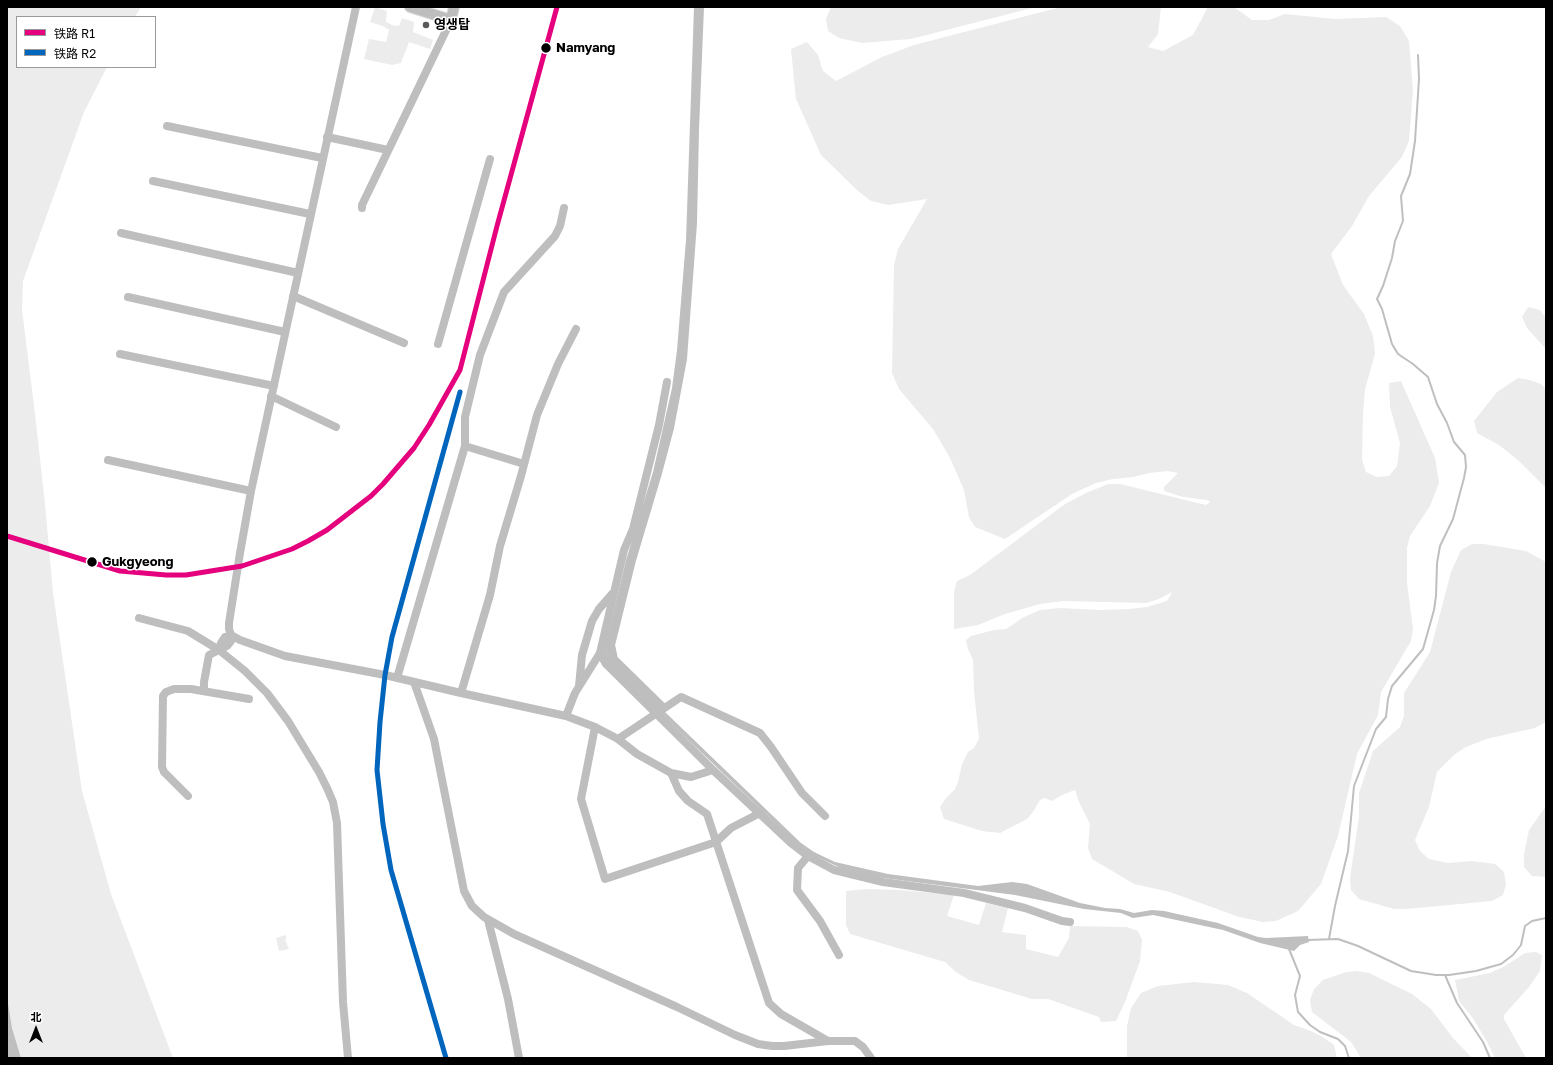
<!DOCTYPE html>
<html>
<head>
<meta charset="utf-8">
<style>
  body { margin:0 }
  #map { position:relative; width:1553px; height:1065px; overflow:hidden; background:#fff; font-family:"Golos Text","Noto Sans SC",sans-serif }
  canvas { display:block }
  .frame { position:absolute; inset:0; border:8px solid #000; pointer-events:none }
  .legend { position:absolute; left:16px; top:16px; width:140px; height:52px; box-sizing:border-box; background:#fff; border:1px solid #999; margin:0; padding:5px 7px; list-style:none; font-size:12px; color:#000 }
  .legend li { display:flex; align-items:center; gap:8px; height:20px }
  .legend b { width:20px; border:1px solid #999 }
  .north { position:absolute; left:16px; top:1009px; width:40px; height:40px; -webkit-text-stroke:3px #fff; paint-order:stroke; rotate:0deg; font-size:11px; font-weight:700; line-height:16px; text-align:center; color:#000 }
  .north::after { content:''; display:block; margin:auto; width:14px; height:18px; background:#000; clip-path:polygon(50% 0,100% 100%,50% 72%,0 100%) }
</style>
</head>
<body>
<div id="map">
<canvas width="1553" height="1065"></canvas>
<div class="frame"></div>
<ul class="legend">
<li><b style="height:5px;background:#e5007d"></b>铁路 R1</li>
<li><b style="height:5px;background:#0065bd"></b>铁路 R2</li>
</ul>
<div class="north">北</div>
</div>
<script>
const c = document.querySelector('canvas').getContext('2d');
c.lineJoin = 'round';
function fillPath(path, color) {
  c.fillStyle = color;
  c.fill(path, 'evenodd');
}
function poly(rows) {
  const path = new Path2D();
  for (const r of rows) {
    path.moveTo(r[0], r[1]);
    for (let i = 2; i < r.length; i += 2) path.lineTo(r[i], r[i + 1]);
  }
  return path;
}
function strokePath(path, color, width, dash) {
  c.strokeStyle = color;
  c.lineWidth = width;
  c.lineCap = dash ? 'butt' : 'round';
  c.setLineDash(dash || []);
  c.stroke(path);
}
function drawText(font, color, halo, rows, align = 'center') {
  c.font = font + ' "Golos Text","Noto Sans KR",sans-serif';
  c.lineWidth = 3;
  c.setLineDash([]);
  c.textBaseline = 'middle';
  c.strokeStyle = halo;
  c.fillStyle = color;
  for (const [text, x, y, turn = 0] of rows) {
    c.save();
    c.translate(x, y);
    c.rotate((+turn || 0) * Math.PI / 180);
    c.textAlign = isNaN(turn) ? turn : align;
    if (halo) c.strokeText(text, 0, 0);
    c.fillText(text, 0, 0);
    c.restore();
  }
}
fillPath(poly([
  [7,7,141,7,135,17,17,17,17,67,107,67,84,112,23,281,22,310,35,414,45,504,53,593,82,791,111,894,173,1058,21,1058,12,1028,7,999],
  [375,7,387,11,386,22,392,25,399,26,402,18,414,22,413,32,433,40,430,49,409,42,401,63,392,65,364,59,369,39,386,42,389,30,383,26,370,22],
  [831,7,1036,7,911,39,862,43,839,38,828,31,826,19],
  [1061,7,1161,7,1158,34,1148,47,1163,51,1193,35,1208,7,1234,7,1252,20,1269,20,1285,14,1335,19,1386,17,1400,26,1409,41,1413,91,1409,141,1402,157,1369,196,1352,226,1331,254,1343,285,1364,314,1373,336,1375,354,1365,389,1363,413,1362,460,1366,472,1377,477,1389,476,1397,466,1400,443,1390,407,1389,383,1401,381,1435,458,1439,483,1430,506,1410,536,1407,548,1407,583,1413,629,1411,641,1381,692,1378,715,1357,754,1338,836,1321,884,1298,911,1276,921,1263,922,1239,917,1170,892,1134,884,1092,859,1088,848,1090,824,1079,802,1075,790,1062,795,1052,801,1045,798,1040,800,1033,812,1027,819,1000,833,982,831,944,819,940,807,946,798,955,789,958,782,962,764,968,752,974,748,979,739,974,691,973,660,968,649,966,640,971,636,994,630,1006,629,1024,617,1040,610,1060,608,1101,610,1129,609,1147,607,1167,601,1172,592,1159,599,1146,603,1063,601,1040,604,1005,614,978,625,954,629,954,592,957,581,970,575,1065,504,1086,493,1108,484,1120,484,1206,505,1210,502,1207,500,1183,497,1164,491,1164,487,1178,473,1168,471,1149,473,1133,477,1113,479,1096,483,1072,494,1005,539,975,527,969,517,964,490,950,458,933,429,899,389,892,373,894,265,898,249,927,199,888,205,871,201,858,191,821,155,796,99,791,49,807,42,818,55,823,71,836,81,882,57,914,45],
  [1528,307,1540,310,1546,318,1546,349,1527,328,1522,317],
  [1518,378,1530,380,1541,384,1546,389,1546,488,1519,461,1499,445,1477,433,1474,421,1497,392],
  [1472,544,1484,544,1526,551,1546,562,1546,722,1535,728,1486,739,1464,748,1454,755,1437,772,1429,807,1415,840,1420,851,1429,859,1448,863,1471,861,1495,864,1504,872,1506,884,1503,895,1492,901,1406,909,1394,909,1359,899,1351,890,1350,878,1359,817,1359,793,1373,751,1400,727,1404,716,1404,693,1430,652,1451,572,1461,550],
  [1546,806,1546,877,1532,876,1524,867,1524,854,1529,830],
  [868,889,899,890,954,895,947,916,979,925,986,903,1008,908,1002,932,1026,935,1026,949,1058,957,1069,938,1070,926,1127,927,1138,931,1142,940,1140,961,1125,1002,1116,1021,1101,1022,1099,1017,1048,999,1032,999,969,980,956,972,945,962,850,934,846,925,846,891],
  [286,935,286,939,285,940,289,949,279,951,276,938],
  [1536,952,1542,955,1540,971,1529,987,1504,1015,1504,1019,1526,1058,1495,1058,1486,1040,1472,1017,1459,1001,1455,980,1490,973,1505,966,1525,953],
  [1357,971,1369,973,1412,994,1431,1009,1453,1038,1472,1058,1361,1058,1351,1042,1312,1012,1310,1000,1314,989,1323,980,1346,972],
  [1194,982,1228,985,1247,993,1294,1025,1311,1031,1324,1038,1334,1045,1337,1058,1127,1058,1127,1026,1131,1008,1141,993,1158,986]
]), '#ececec');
fillPath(poly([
  [694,7,697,7,691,214,681,350,668,426,610,653,665,712,801,843,814,852,835,862,888,874,978,886,1012,882,1027,884,1080,903,1105,908,1120,909,1134,913,1152,910,1164,911,1218,923,1258,937,1266,938,1308,936,1309,942,1300,945,1294,951,1260,943,1223,930,1153,915,1133,918,1121,913,1084,909,1015,895,876,877,843,869,813,855,797,844,610,665,604,653,605,647,626,560,653,472,672,388,677,350,686,240],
  [7,997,12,1028,21,1058,7,1058]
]), '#bfbfbf');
strokePath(poly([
  [1329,939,1335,906,1348,851,1354,786,1376,729,1386,717,1388,699,1392,686,1423,649,1434,610,1436,596,1437,563,1440,546,1453,519,1464,478,1466,467,1465,455,1454,442,1447,423,1437,404,1428,377,1413,364,1398,354,1392,344,1382,309,1377,299,1383,286,1392,258,1395,241,1403,221,1401,196,1410,174,1415,141,1419,79,1418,55],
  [1307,940,1338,939,1358,946,1411,971,1436,975,1449,975,1476,971,1501,964,1513,955,1521,945,1525,926,1532,921,1546,918],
  [1289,949,1300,976,1295,995,1298,1012,1310,1025,1320,1032,1338,1039,1345,1046,1349,1058],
  [1445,975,1457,1003,1483,1042,1490,1058]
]), '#bfbfbf', 2);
const major = poly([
  [410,7,451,20,454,7]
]);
strokePath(major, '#dbdbdb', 12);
strokePath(poly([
  [356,7,251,491,240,553,229,623,229,629,231,635,240,640,285,656,385,675,461,693,566,716,575,693,600,653,624,550,633,529,659,425,667,382],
  [167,126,322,158],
  [327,137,388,150],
  [153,181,310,214],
  [362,208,362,205,451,20],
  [121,233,298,273],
  [293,296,404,343],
  [128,297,285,332],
  [438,344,490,159],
  [120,354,274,386],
  [271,396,336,427],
  [465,446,524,464],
  [108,460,251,491],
  [139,618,188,631,219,650,245,671,267,693,288,721,319,772,327,788,333,802,337,823,343,1002,348,1058],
  [600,653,606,664,713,770],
  [397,678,465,446,465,417,480,355,504,292,555,236,560,226,564,208],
  [414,682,434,739,464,891,472,906,484,917,514,934,677,1007,735,1035,758,1044,772,1046,784,1046,828,1041,855,1041,863,1047,871,1058],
  [579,686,582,655,592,621,599,609,613,593],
  [204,690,204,682,209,655,219,650,221,643,225,637,231,635,231,641,227,646,219,650],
  [461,693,490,595,500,546,521,476,537,415,558,364,576,329],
  [664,708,614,659,611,645,632,560,658,473,670,428,683,359,693,223,695,130,700,7],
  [566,716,595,727,618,739,637,754,671,773,679,791,688,801,707,814,769,1003,781,1014,828,1041],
  [595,727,581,799,605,879,716,842,731,828,760,813],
  [618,739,681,697,760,733,771,747,802,793,825,816],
  [671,773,691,777,713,770,791,843,808,856,834,870,883,882,964,893,1025,908,1062,921,1070,922],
  [188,796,164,772,162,767,163,696,166,692,174,689,191,689,249,699],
  [808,856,798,868,797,890,820,921,839,955],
  [488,920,508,999,519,1058]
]), '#bebebe', 8);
strokePath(major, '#bebebe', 10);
strokePath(poly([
  [7,536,108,568,120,571,145,574,186,575,207,572,242,566,277,555,308,541,327,530,360,505,383,484,403,462,429,425,460,370]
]), '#bebebe', 2, [6, 2, 1, 2]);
strokePath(poly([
  [7,536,120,571,166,575,186,575,242,566,292,549,308,541,327,530,371,496,383,484,414,448,429,425,460,370,497,226,557,7]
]), '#e5007d', 5);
strokePath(poly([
  [446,1058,391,870,383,824,377,770,380,722,385,675,392,637,460,392]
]), '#0065bd', 5);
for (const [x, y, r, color] of [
  [426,25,4,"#595959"],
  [546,48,5.5,"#000"],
  [92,562,5.5,"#000"]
]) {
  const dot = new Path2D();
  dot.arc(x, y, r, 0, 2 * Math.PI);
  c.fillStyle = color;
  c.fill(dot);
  strokePath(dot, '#fff', 1.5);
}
drawText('bold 13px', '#000', '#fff', [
  ["영생탑",434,25]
], 'left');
drawText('bold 13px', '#000', '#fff', [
  ["Namyang",556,48],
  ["Gukgyeong",102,562]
], 'left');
</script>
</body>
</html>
